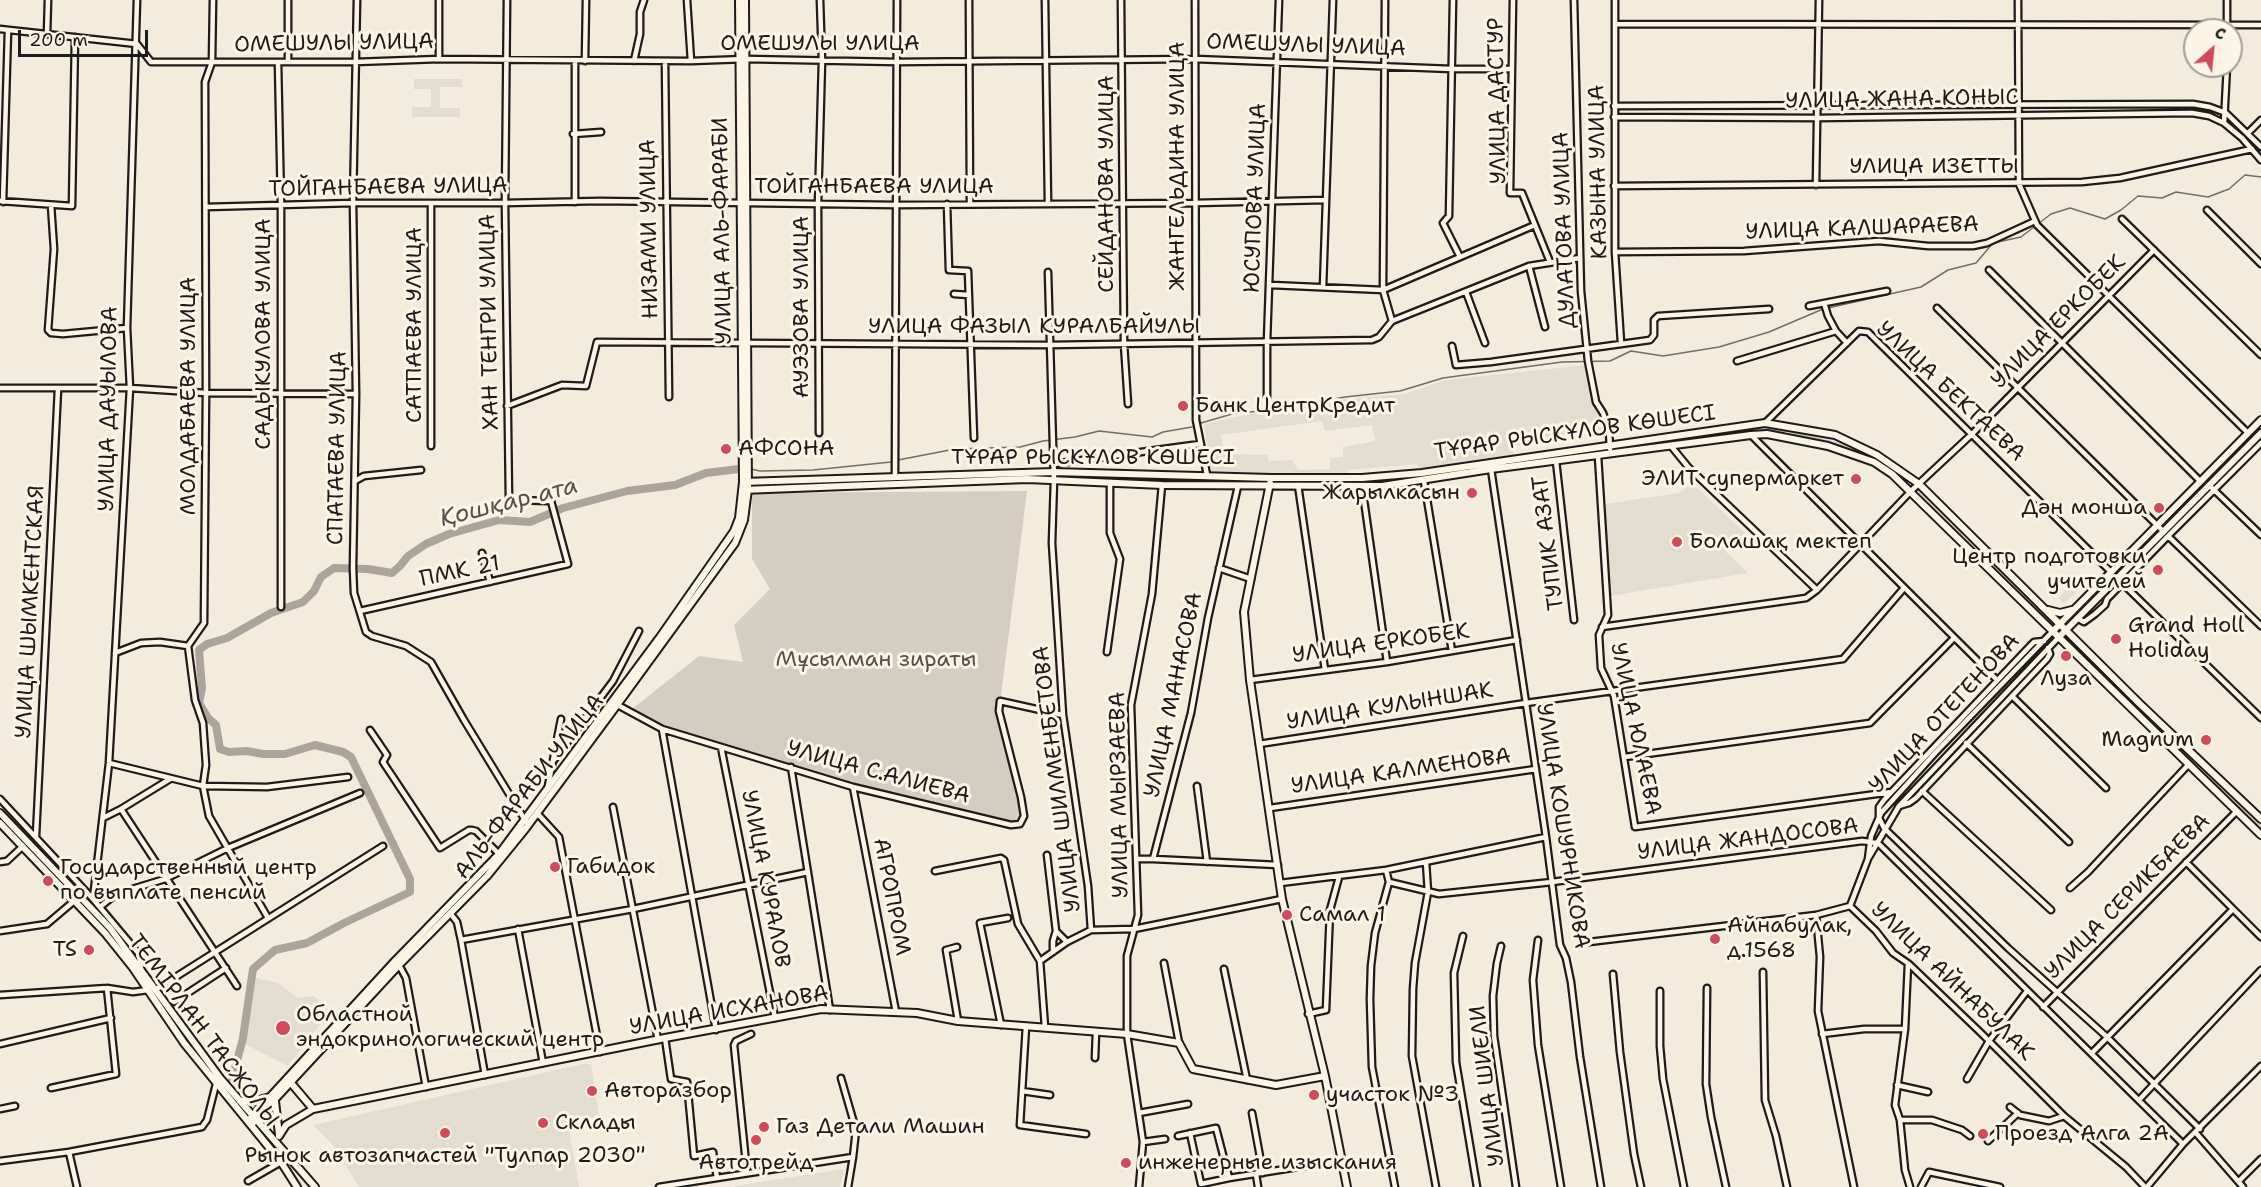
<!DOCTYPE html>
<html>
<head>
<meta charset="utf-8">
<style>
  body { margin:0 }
  #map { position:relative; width:2261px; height:1187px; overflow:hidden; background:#f3ecdd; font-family:"Shantell Sans",sans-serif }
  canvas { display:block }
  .north { position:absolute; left:2183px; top:18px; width:60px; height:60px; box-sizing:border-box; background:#fcf5e5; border:2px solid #a29e95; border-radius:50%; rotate:27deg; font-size:16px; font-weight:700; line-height:24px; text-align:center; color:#1c1c1c }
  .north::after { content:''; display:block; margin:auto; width:21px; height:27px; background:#d1495b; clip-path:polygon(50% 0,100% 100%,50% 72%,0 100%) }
  .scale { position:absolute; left:18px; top:30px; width:130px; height:27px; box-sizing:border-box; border:3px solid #1c1c1c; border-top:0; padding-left:8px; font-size:18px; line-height:21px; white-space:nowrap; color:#1c1c1c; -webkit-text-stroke:4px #fcf5e5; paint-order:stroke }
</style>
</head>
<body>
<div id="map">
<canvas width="2261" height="1187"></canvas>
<div class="north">С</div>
<div class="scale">200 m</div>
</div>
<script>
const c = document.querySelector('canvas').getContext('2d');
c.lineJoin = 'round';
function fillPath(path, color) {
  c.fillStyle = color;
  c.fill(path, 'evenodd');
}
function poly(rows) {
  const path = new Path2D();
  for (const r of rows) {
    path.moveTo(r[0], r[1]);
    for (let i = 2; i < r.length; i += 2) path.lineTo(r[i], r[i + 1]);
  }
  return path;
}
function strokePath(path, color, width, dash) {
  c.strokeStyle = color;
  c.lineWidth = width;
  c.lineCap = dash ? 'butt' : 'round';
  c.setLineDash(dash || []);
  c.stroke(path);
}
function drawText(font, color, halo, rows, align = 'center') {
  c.font = font + ' "Shantell Sans",sans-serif';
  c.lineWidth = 6;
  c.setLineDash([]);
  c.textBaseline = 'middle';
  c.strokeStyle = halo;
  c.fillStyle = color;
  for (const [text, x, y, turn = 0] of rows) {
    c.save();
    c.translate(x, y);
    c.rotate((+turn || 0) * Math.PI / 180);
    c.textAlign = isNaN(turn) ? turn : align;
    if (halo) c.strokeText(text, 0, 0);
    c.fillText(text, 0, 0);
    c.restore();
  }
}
fillPath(poly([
  [414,79,462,79,462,87,440,87,440,108,460,108,460,117,412,117,412,107,431,107,431,89,414,89],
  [1587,365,1595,404,1605,418,1607,432,1513,446,1513,455,1420,470,1417,464,1347,470,1347,475,1271,477,1212,475,1204,424,1255,413,1346,399,1405,394,1446,380],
  [1322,421,1325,431,1372,425,1375,441,1343,447,1343,457,1330,458,1330,469,1298,470,1292,460,1269,461,1267,455,1223,454,1221,435],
  [1692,483,1745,533,1726,552,1748,573,1610,596,1605,504,1679,493],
  [2073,583,2079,589,2064,604,2058,598],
  [256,978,278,983,298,998,314,996,330,1012,288,1066,245,1044],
  [583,1064,591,1064,599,1116,568,1123,579,1187,359,1187,332,1144,313,1125],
  [844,1169,840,1187,735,1187,735,1186]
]), '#e3ddcf');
fillPath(poly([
  [1761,428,1786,430,1785,434,1761,431,1615,450,1615,447],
  [1793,432,1845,444,1876,457,1914,483,1911,487,1874,459,1845,447,1793,435],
  [1058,475,1266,479,1266,483,1057,478],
  [1920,489,1963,532,1961,535,1917,491],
  [1027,491,999,711,1024,816,1011,825,853,787,662,729,627,713,699,656,743,662,734,625,770,589,752,559,752,493],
  [1969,537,2056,623,2053,626,1967,540],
  [2068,635,2136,703,2133,705,2065,638],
  [2166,732,2261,825,2261,830,2164,735]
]), '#d3cec1');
strokePath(poly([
  [1828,308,1921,287,1948,270,1976,263,1993,243,2021,237,2051,214,2070,208,2105,219,2121,210,2138,196,2162,198,2176,192,2208,197,2229,189,2245,175,2261,177],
  [1201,423,1232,414,1286,408,1345,397,1400,391,1443,378,1562,362,1610,361,1631,351,1663,356,1719,347,1769,332,1823,309],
  [898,460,955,449,1020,447,1043,441,1075,437,1099,431,1152,437,1163,432,1192,427],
  [751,469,760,471,813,470,891,462]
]), '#716e68', 1.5);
strokePath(poly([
  [232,1080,243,1038,253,969,275,950,307,943,344,923,410,892,410,879,351,757,343,752,315,745,285,754,263,754,247,751,229,752,220,749,216,725,208,718,199,703,202,688,199,650,207,644,227,638,271,613,303,602,314,591,321,577,334,568,368,569,392,573,400,566,408,556,426,544,449,534,499,520,530,522,563,508,627,491,675,485,706,473,747,468]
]), '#aaa59b', 8);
const minor = poly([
  [213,0,212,62,205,82,206,393,204,623,188,646,195,700,203,723,206,765,203,786,209,816,268,918],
  [357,0,353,203,356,394,353,568,354,593,366,632,372,636,406,646,431,662,464,720,528,825],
  [439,0,439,59],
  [687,0,691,61],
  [969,0,970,204],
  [1045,0,1048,203],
  [1121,0,1124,344,1128,404],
  [1195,0,1196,420,1207,475],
  [1385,0,1383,290,1392,321],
  [1453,0,1449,216,1443,223,1460,257],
  [1513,0,1510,193,1522,193,1550,262],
  [1574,0,1581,291,1588,361,1596,402,1603,413,1609,431,1610,449],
  [1615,0,1615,252,1621,343],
  [2018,0,2019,184,2037,225,2248,433],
  [1615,24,2261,25],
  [0,29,137,44,151,62,355,62,439,59,691,61,746,59,897,62,1195,59,1452,69,1512,69],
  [2227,30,2227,0],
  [47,34,48,0],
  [575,61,575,202],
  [585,61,586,0],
  [634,61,640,34,640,12,644,0],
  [665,61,669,397],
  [278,62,281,205,281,607],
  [288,62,288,0],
  [1614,106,2193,104,2210,107,2226,113,2261,147],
  [1614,117,1818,118,2192,113,2209,116,2224,123,2242,138,2261,160],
  [2224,123,2227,66],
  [2248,133,2261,120],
  [573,134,601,132],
  [1816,185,1819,0],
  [1614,186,2082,182,2120,178,2252,149],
  [0,201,72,206,75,37],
  [3,202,8,30],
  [431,203,431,446],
  [947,204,949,270,968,271,974,438],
  [51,205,54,249,48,330,51,333,63,334,127,328],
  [206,207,353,203,505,203,600,201,895,205,1195,203,1326,200],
  [2207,210,2261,264],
  [2122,219,2261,355],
  [1615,252,1744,251,1879,241,1928,246,1973,246,1987,243,2035,221],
  [1529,266,1545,327],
  [1989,270,2201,482],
  [1048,272,1054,480,1052,543,1063,715,1088,886,1091,930],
  [1271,285,1383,290,1535,225],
  [1323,287,1333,0],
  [1466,292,1485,343],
  [954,294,969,295],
  [1824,303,1828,316,1836,331,1847,343],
  [1809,306,1887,291],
  [1937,308,2164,532],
  [1452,346,1456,365,1491,362,1650,340,1654,335,1654,320,1658,316,1769,309],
  [1737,361,1836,331],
  [0,388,130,388,206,393,356,394],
  [1267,397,1267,342,1279,0],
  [507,406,562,385,586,386,597,342,1050,345,1372,340,1379,337,1392,321,1529,266,1580,258],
  [1765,423,1859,331,1868,332,2111,572],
  [819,433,818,204,822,61,820,0],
  [1751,435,1997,680],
  [1671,446,1689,468,1817,590],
  [1598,456,1608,615,1599,635,1601,668,1614,696,1635,827,1891,792],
  [1556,461,1574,620],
  [1053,464,1200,444],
  [1491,469,1546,837,1560,945,1566,958,1571,982,1580,1057,1601,1187],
  [895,476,897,0],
  [355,481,364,476,421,470],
  [1424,481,1452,651],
  [1298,485,1325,670],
  [1238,486,1208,618,1191,713,1153,859,1278,865],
  [1362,486,1387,662],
  [2210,486,2261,535],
  [2168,536,2261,626],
  [482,553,490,582],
  [1219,568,1251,579],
  [2120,581,2261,718],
  [360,611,568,564,551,501,509,500,505,203,507,0],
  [2077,618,2084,622,2095,614,2105,605,2107,599,2168,536,2261,443],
  [1602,627,1806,598,1817,590,1911,491,1972,434,2154,250],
  [2044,641,2034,642,2030,646,1884,800,1879,807,1879,818,1884,828,2008,948,2107,1037,2200,1129],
  [1107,652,1120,559,1110,533,1110,482],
  [115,653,141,643,160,642,188,646],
  [1250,680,1387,662,1517,640],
  [2012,696,2106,788],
  [614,703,662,729,853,787,1011,825,1020,824,1024,816,1021,797,999,711,1000,701,1063,715],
  [662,729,716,1030],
  [370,730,387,755,383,762,440,848,469,830,472,830,476,831,499,854],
  [1966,743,2069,842],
  [1259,744,1526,703,1843,659,1904,588],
  [721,747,775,1018],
  [1625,757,1870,723,1954,638],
  [554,760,613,681,639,631],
  [109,763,203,786,267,787,348,777],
  [791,767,830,1010],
  [548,786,561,719],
  [1197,786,1207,862],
  [853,787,896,1012],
  [1922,791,2051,910],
  [0,799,93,899,139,954,141,969],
  [1899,806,1909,803,1916,798,2047,659,2050,654,2048,648],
  [613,807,658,1040],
  [1270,808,1536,769],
  [121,809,170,779],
  [537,813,559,837,600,1052],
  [103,818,121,809,237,986],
  [36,836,58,389],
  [1047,855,1056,931,1067,942],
  [1869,857,1899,806,2059,637],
  [1136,859,1153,859],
  [0,862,7,861,23,846],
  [1426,862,1428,892,1415,963,1413,989,1412,1056,1436,1187],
  [2186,862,2261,937],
  [1386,870,1389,882,1439,894,1552,882,1862,841,1878,843,2183,1144],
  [935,871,1001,858,1004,860,1018,924,1040,961],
  [1389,882,1375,933,1371,966,1370,999,1372,1067,1395,1187],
  [1280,883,1386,870,1546,837],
  [2070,888,2088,872,2189,764],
  [93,899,109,763,130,388,127,328,137,0],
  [1850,906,1876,931,1893,953,1909,964,1981,1033,2064,1116,2126,1167,2145,1187],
  [1850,906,1868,859,1871,836,1881,813,1936,752,2053,631],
  [100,907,116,894,165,879,228,848,360,793],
  [450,913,457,922,461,940,485,1075],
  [1816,915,1820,957,1818,1011,1854,1187],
  [518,929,543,1063],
  [0,931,47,924,80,896],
  [1463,936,1454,973,1456,1062,1477,1187],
  [461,940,633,909,808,872],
  [1538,940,1533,980,1538,1045,1561,1187],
  [1589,942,1816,915,1850,906],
  [1501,946,1497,963,1493,996,1494,1036,1516,1187],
  [957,947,946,950,958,1021],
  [1053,952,1053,941,1056,931],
  [1164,963,1179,1043],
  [1908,964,1905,1029,1895,1105,1900,1120,1905,1170,1910,1187],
  [399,965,406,978,426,1087],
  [1224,969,1247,1080],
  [1763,972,1765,1100,1776,1136,1787,1187],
  [1613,974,1620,1052,1634,1154,1641,1187],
  [1707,988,1706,1084,1711,1117,1726,1187],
  [155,990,383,846],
  [1660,991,1660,1046,1663,1079,1684,1187],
  [0,995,107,988,133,992,148,990],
  [174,1002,226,968],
  [2043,1007,2237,811],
  [1308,1014,1326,1010,1330,910,1339,877],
  [1001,1025,980,923,1008,918],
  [1026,1026,1020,1125,1086,1134],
  [1045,1027,1040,961,1067,942,1091,930,1134,929,1282,899],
  [1822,1034,1864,1029,1905,1029],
  [665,1038,671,1079,687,1082,694,1156,713,1152,717,1178],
  [0,1044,111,1018],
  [2092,1053,2233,909],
  [1095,1058,1096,1032],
  [841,1078,856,1130,853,1157],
  [1967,1079,1989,1041,2027,991],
  [1897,1085,1928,1092],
  [51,1088,116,1074,107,988],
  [1022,1091,1050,1095],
  [2139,1100,2261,970],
  [2010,1107,2020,1115,2049,1121,2064,1116],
  [0,1109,15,1106],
  [1139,1113,1188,1104],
  [1252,1113,1263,1173],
  [1900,1120,1932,1120,1962,1130,1970,1136],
  [1190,1133,1201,1184,1229,1178],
  [2196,1133,2243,1187],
  [1178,1136,1216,1128,1229,1178,1342,1160],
  [1988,1141,2018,1113],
  [1143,1142,1165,1139],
  [69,1152,77,1187],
  [0,1161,69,1152,202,1127,207,1120,216,1084],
  [747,1173,734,1045,736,1041,751,1034],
  [1256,1174,1258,1187],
  [248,1181,281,1162],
  [2239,1181,2261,1159],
  [659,1187,853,1157,848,1187],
  [1139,1187,1143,1142,1127,1034,1127,956,1138,915,1131,705,1152,594,1162,485],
  [1921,1187,1929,1172,2000,1187],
  [2147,1187,2183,1144,2261,1066]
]);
const major = poly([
  [743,482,1053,472,1271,478,1362,478,1422,473,1765,423,1835,435,1877,455,1919,484,2139,703,2261,819],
  [1270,483,1244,612,1250,680,1282,899,1325,1076,1347,1187],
  [742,490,1027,479,1162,485,1382,486,1491,469,1751,435,1767,434,1828,446,1874,462,1892,474,2261,835],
  [2048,610,2060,613,2072,610],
  [2053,631,2261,420],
  [2059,637,2261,433],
  [0,813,110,928,220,1078,315,1187],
  [0,823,105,933,133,968,184,1043,281,1162,297,1187],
  [291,1083,313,1109],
  [240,1101,255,1101,270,1097],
  [275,1101,279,1135],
  [248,1121,395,961,499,854,660,637,734,531,739,518,743,482,739,0],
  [251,1125,399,965,487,876,526,828,617,705,735,543,739,533,744,520,748,489,745,0],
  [279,1136,286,1125,313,1109,665,1038,821,1009,917,1013,958,1021,1127,1034,1179,1043,1193,1069,1276,1085,1325,1076]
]);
strokePath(minor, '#1c1c1c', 9);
strokePath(major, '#1c1c1c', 10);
strokePath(minor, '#fcf5e5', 4.5);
strokePath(major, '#fcf5e5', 6);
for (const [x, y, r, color] of [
  [1183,406,6,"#d1495b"],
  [726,449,6,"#d1495b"],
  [1856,479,6,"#d1495b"],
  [1472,493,6,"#d1495b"],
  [2159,508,6,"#d1495b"],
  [1677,542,6,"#d1495b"],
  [2158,570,6,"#d1495b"],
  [2116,639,6,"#d1495b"],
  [2066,656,6,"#d1495b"],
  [2206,740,6,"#d1495b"],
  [555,867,6,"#d1495b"],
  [48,881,6,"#d1495b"],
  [1287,915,6,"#d1495b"],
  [1715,939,6,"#d1495b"],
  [89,950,6,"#d1495b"],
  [283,1028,8,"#d1495b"],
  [592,1091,6,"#d1495b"],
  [1314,1095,6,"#d1495b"],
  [543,1123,6,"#d1495b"],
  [764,1127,6,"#d1495b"],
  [445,1133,6,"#d1495b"],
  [1983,1134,6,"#d1495b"],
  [756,1140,6,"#d1495b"],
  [1126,1163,6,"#d1495b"]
]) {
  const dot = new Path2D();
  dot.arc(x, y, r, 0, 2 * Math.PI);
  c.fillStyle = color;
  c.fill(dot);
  strokePath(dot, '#fcf5e5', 2);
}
drawText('22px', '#1c1c1c', '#fcf5e5', [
  ["ОМЕШУЛЫ УЛИЦА",334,44,-1],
  ["ОМЕШУЛЫ УЛИЦА",820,44],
  ["ОМЕШУЛЫ УЛИЦА",1306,46,2],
  ["УЛИЦА ЖАНА КОНЫС",1902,100,-1],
  ["УЛИЦА ДАСТУР",1498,101,-91],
  ["ЖАНГЕЛЬДИНА УЛИЦА",1178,166,-90],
  ["УЛИЦА ИЗЕТТЫ",1934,167],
  ["КАЗЫНА УЛИЦА",1599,172,-91],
  ["СЕЙДАНОВА УЛИЦА",1107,184,-90],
  ["ТОЙГАНБАЕВА УЛИЦА",874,187],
  ["ТОЙГАНБАЕВА УЛИЦА",388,188,-1],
  ["ЮСУПОВА УЛИЦА",1256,198,-88],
  ["НИЗАМИ УЛИЦА",650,229,-91],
  ["УЛИЦА КАЛШАРАЕВА",1862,229,-2],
  ["ДУЛАТОВА УЛИЦА",1565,230,-92],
  ["УЛИЦА АЛЬ-ФАРАБИ",723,231,-91],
  ["АУЭЗОВА УЛИЦА",802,307,-90],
  ["ХАН ТЕНГРИ УЛИЦА",490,322,-91],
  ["УЛИЦА ЕРКОБЕК",2059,322,-45],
  ["САТПАЕВА УЛИЦА",415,325,-90],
  ["УЛИЦА ФАЗЫЛ КУРАЛБАЙУЛЫ",1034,327],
  ["САДЫКУЛОВА УЛИЦА",264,334,-90],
  ["УЛИЦА БЕКТАЕВА",1950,392,43],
  ["МОЛДАБАЕВА УЛИЦА",189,396,-90],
  ["УЛИЦА ДАУЫЛОВА",109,409,-89],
  ["ТҰРАР РЫСКҰЛОВ КӨШЕСІ",1575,433,-8],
  ["СПАТАЕВА УЛИЦА",338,448,-89],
  ["ТҰРАР РЫСКҰЛОВ КӨШЕСІ",1093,458],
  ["ТУПИК АЗАТ",1549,543,-97],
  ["ПМК 21",460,572,-12],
  ["УЛИЦА ШЫМКЕНТСКАЯ",31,612,-87],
  ["УЛИЦА ЕРКОБЕК",1381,644,-8],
  ["УЛИЦА МАНАСОВА",1174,695,-78],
  ["УЛИЦА КУЛЫНШАК",1390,707,-9],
  ["УЛИЦА ОТЕГЕНОВА",1945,714,-47],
  ["УЛИЦА ЮЛАЕВА",1635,729,78],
  ["УЛИЦА КАЛМЕНОВА",1401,772,-8],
  ["УЛИЦА С.АЛИЕВА",878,773,15],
  ["УЛИЦА ШИЛМЕНБЕТОВА",1058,779,-97],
  ["АЛЬ-ФАРАБИ УЛИЦА",530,787,-52],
  ["УЛИЦА МЫРЗАЕВА",1120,795,-91],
  ["УЛИЦА КОШУРНИКОВА",1562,826,81],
  ["УЛИЦА ЖАНДОСОВА",1748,840,-7],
  ["УЛИЦА КУРАЛОВ",765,879,79],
  ["АГРОПРОМ",891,897,79],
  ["УЛИЦА СЕРИКБАЕВА",2128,897,-45],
  ["УЛИЦА АЙНАБУЛАК",1952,982,44],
  ["УЛИЦА ИСХАНОВА",729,1011,-10],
  ["ТЕМІРЛАН ТАСЖОЛЫ",203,1031,53],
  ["УЛИЦА ШИЕЛИ",1488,1086,-97]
]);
drawText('22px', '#1c1c1c', '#fcf5e5', [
  ["Банк ЦентрКредит",1195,406],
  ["АФСОНА",738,449],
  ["ЭЛИТ супермаркет",1844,479,"right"],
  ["Жарылкасын",1460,493,"right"],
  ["Дән монша",2147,508,"right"],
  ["Болашақ мектеп",1689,542],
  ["Центр подготовки",2146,557,"right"],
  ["учителей",2146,582,"right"],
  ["Grand Holl",2128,626],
  ["Holiday",2128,651],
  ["Луза",2066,679,"center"],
  ["Magnum",2194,740,"right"],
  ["Габидок",567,867],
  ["Государственный центр",60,868],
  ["по выплате пенсий",60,893],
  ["Самал 1",1299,915],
  ["Айнабулак,",1727,926],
  ["д.1568",1727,951],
  ["TS",77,950,"right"],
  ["Областной",296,1015],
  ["эндокринологический центр",296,1040],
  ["Авторазбор",604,1091],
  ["участок №3",1326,1095],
  ["Склады",555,1123],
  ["Газ Детали Машин",776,1127],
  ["Проезд Алга 2А",1995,1134],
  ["Рынок автозапчастей \"Тулпар 2030\"",445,1156,"center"],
  ["Автотрейд",756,1163,"center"],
  ["инженерные изыскания",1138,1163]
], 'left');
drawText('22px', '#53514e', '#fcf5e5', [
  ["Мұсылман зираты",876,660]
]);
drawText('italic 24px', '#55534f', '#fcf5e5', [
  ["Қошқар ата",509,503,-14]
]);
</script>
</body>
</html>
